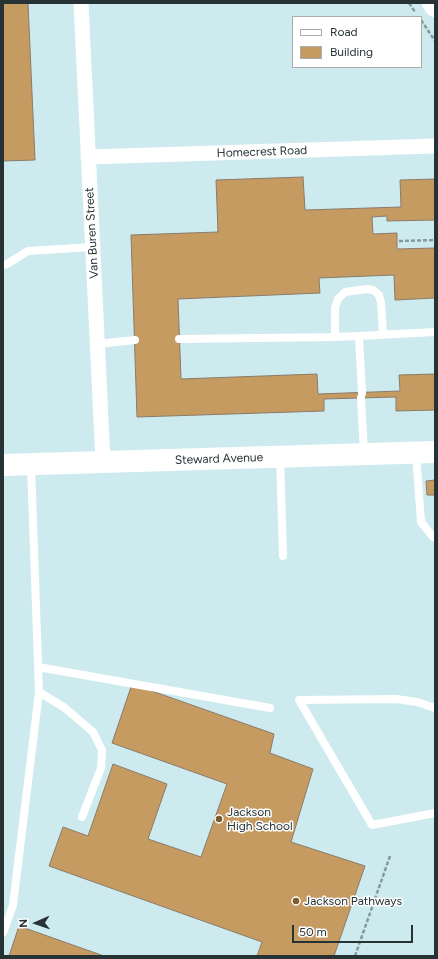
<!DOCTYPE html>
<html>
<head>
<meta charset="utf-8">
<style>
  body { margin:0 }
  #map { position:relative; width:438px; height:959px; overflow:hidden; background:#cdeaef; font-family:Figtree,sans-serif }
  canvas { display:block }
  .frame { position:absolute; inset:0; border:4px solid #273234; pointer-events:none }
  .legend { position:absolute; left:292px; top:16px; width:130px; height:52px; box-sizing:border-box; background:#fff; border:1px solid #a9adae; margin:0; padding:5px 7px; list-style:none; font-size:12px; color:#273234 }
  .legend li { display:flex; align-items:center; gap:8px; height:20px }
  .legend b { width:20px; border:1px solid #a9adae }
  .north { position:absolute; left:16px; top:903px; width:40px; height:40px; -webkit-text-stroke:3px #fff; paint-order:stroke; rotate:268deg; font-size:11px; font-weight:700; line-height:16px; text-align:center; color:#273234 }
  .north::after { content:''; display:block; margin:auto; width:14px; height:18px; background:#273234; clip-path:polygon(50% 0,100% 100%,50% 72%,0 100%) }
  .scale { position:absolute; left:292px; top:925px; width:121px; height:18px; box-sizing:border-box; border:2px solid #273234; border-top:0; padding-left:5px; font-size:12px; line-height:14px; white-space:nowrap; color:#273234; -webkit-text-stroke:3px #fff; paint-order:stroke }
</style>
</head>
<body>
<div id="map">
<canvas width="438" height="959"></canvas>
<div class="frame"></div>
<ul class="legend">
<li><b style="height:5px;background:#fff"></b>Road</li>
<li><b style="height:11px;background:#c69b62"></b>Building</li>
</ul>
<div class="north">N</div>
<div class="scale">50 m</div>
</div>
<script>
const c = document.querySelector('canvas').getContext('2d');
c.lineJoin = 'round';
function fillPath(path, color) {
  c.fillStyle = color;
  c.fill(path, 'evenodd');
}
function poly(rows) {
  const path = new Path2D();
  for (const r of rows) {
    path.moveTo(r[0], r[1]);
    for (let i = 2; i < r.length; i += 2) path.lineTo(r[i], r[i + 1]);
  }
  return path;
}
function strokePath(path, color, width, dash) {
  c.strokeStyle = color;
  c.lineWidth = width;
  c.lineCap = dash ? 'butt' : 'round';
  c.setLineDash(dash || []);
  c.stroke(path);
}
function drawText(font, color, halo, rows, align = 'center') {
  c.font = font + ' Figtree,sans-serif';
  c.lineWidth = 3;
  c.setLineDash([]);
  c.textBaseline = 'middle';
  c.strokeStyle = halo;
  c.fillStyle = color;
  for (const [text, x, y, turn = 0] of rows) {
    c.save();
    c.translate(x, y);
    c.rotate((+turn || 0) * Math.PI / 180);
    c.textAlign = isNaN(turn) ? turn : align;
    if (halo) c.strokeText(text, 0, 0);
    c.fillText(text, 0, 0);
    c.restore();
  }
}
const building = poly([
  [3,3,28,3,35,160,3,161,3,3],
  [303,177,305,210,401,207,400,180,435,179,435,220,387,221,387,216,372,217,373,234,397,233,397,249,435,248,435,298,395,300,394,275,319,278,320,293,178,299,181,379,317,374,318,394,400,391,399,375,435,374,435,410,396,411,396,397,324,399,324,411,137,417,131,235,218,232,216,180,303,177],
  [435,480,435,495,427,495,426,481,435,480],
  [132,684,274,734,270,753,313,769,291,842,365,866,334,956,257,956,262,942,49,866,63,827,88,836,113,764,167,784,148,839,201,857,227,784,112,743,132,684],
  [19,926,104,956,9,956,19,926]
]);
fillPath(building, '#c69b62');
strokePath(building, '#897b69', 1);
strokePath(poly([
  [409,3,415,12],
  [421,20,435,41],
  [399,241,435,240],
  [355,956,390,856]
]), '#849a9d', 2.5, [4, 2]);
strokePath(poly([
  [3,265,7,264,28,251,92,247],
  [359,336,435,332],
  [335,337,335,308,338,299,345,292,367,289,373,290,379,295,381,303,383,334],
  [179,339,335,337,359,336,362,393],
  [97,344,135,340],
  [361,398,364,453],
  [416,453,421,522,433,537,435,537],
  [280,458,283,556],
  [38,667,270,708],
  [39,692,65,708,93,732,102,750,101,768,82,817],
  [435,708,417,702,396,699,299,700,372,825,435,813],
  [3,933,13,905,39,692,31,465]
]), '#fff', 8);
strokePath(poly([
  [81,3,103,462],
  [88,157,435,146]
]), '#fff', 15);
strokePath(poly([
  [3,465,435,452]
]), '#fff', 22);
strokePath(poly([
  [433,3,435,6]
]), '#fff', 22);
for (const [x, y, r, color] of [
  [219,819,4,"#7b5c31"],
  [296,901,4,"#7b5c31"]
]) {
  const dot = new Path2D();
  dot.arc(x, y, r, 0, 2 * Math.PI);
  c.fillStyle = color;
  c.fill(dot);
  strokePath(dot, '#fff', 1.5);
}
drawText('12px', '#273234', '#fff', [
  ["Homecrest Road",262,152,-2],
  ["Van Buren Street",92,233,-93],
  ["Steward Avenue",219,459,-2]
]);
drawText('12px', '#273234', '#fff', [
  ["Jackson",227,812],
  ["High School",227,826],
  ["Jackson Pathways",304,901]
], 'left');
</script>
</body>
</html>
